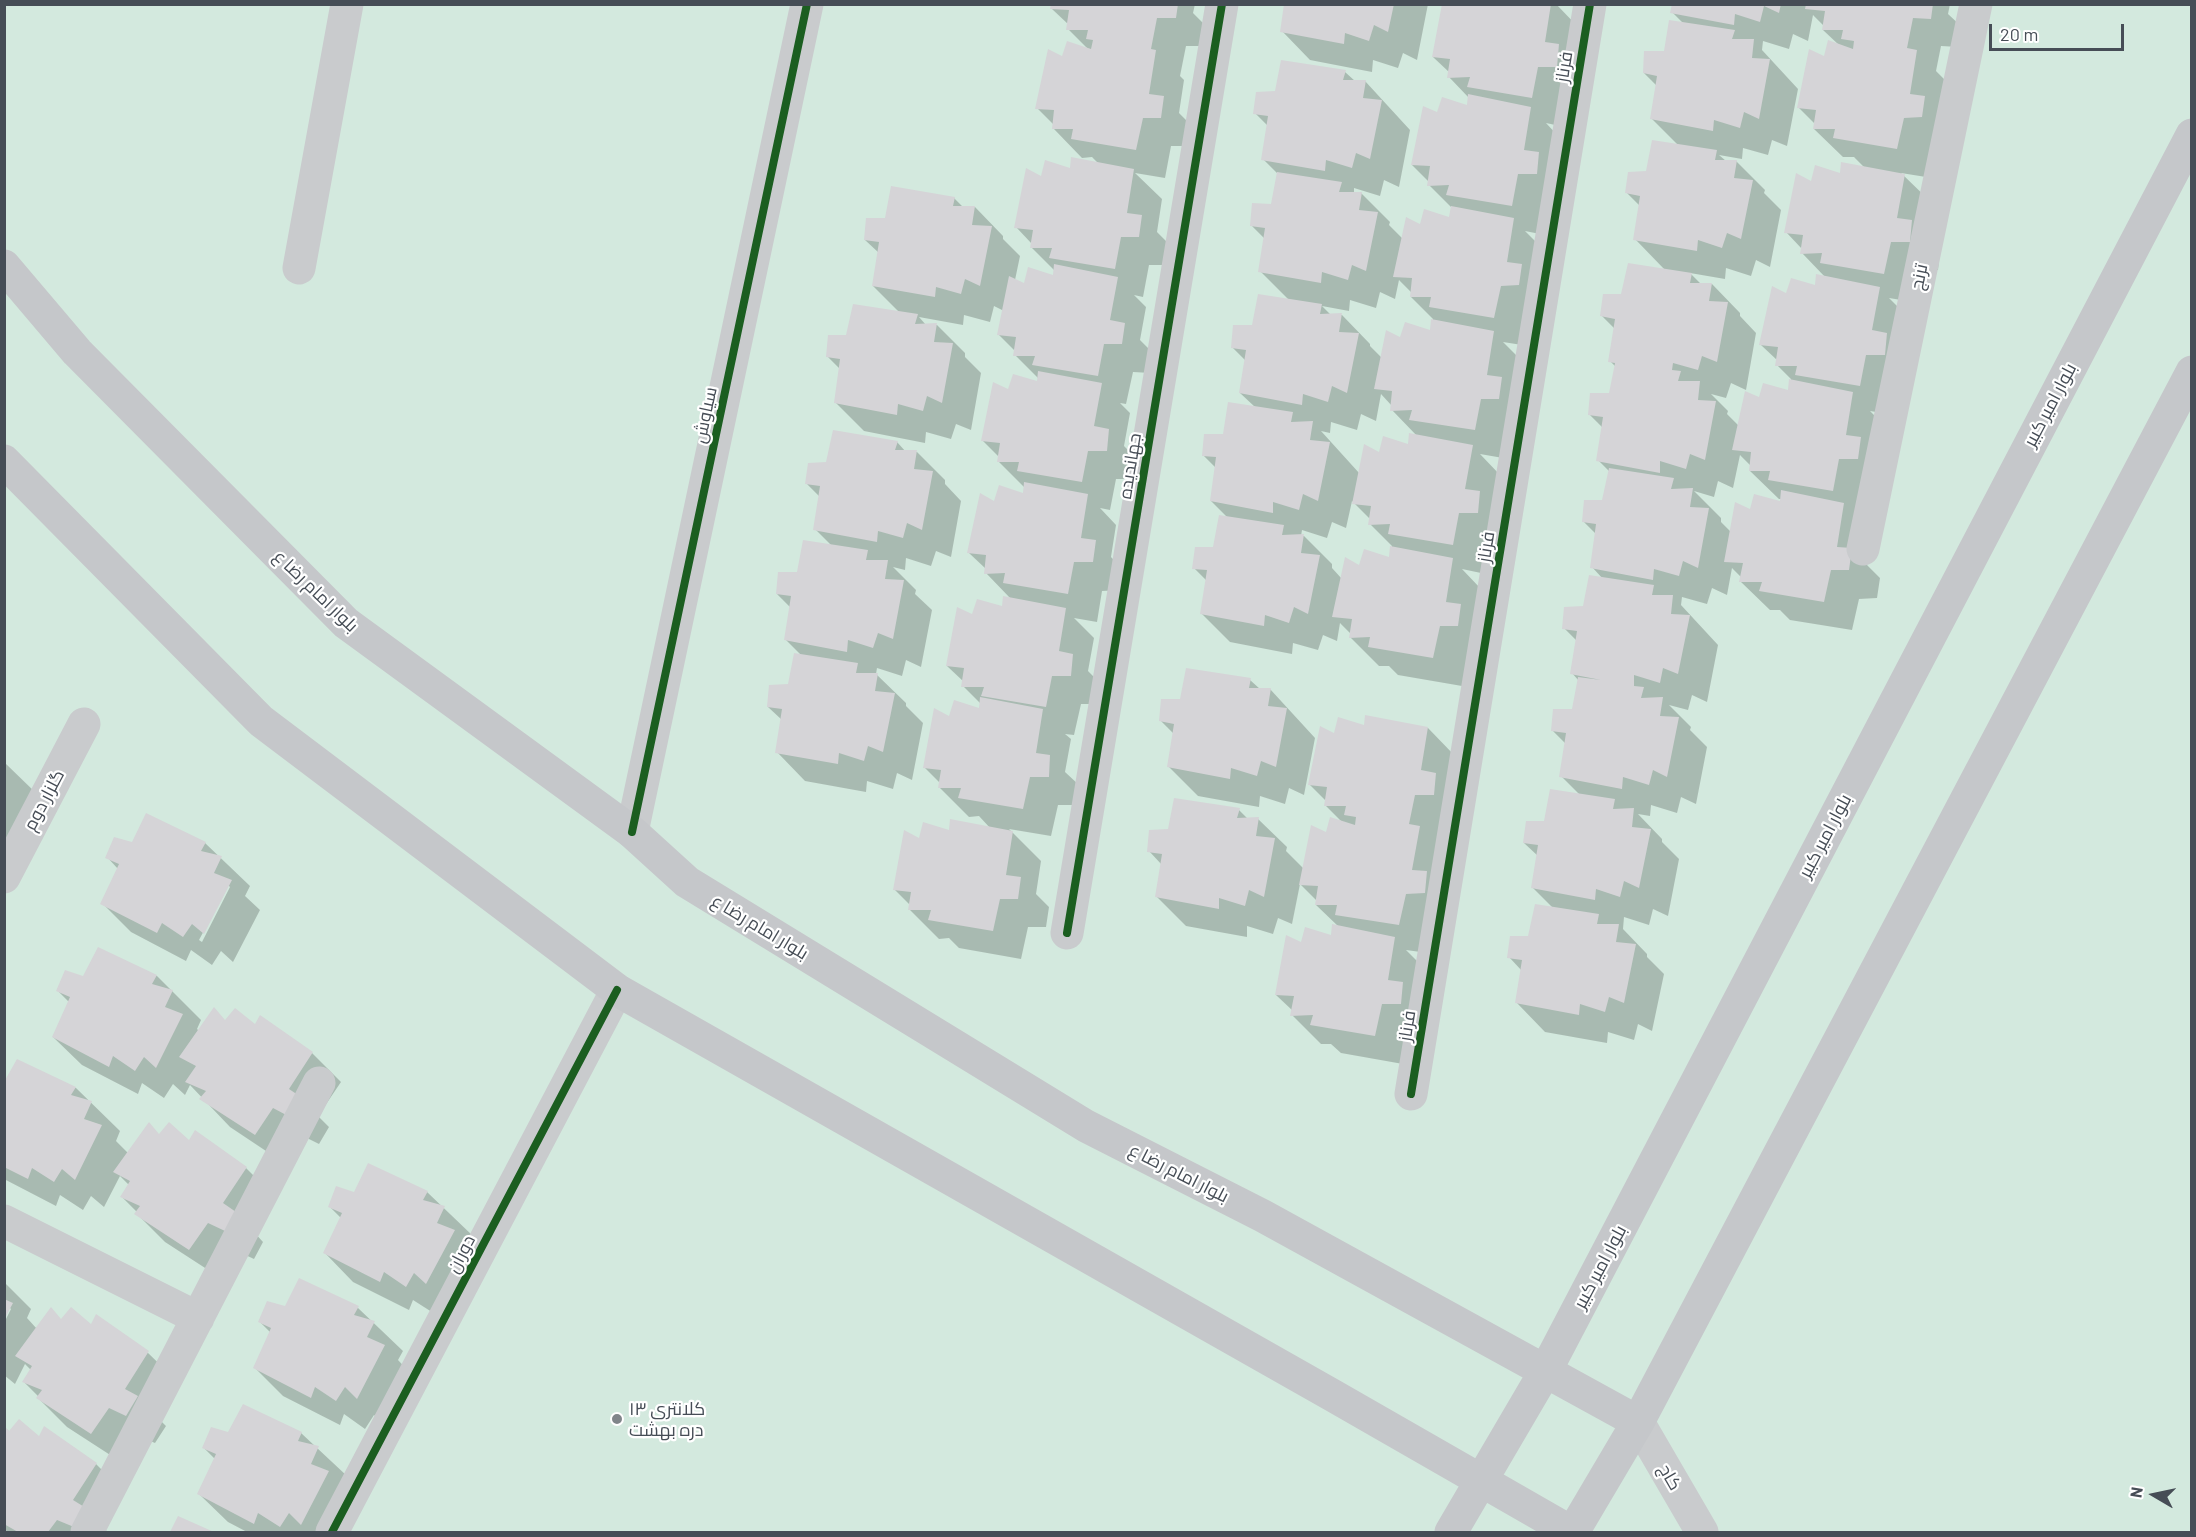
<!DOCTYPE html>
<html>
<head>
<meta charset="utf-8">
<style>
  body { margin:0 }
  #map { position:relative; width:2196px; height:1537px; overflow:hidden; background:#edecec; font-family:Barlow,sans-serif }
  canvas { display:block }
  .frame { position:absolute; inset:0; border:6px solid #464d56; pointer-events:none }
  .north { position:absolute; left:2124px; top:1465px; width:60px; height:60px; -webkit-text-stroke:4px #fff; paint-order:stroke; rotate:279deg; font-size:16px; font-weight:700; line-height:24px; text-align:center; color:#464d56 }
  .north::after { content:''; display:block; margin:auto; width:21px; height:27px; background:#464d56; clip-path:polygon(50% 0,100% 100%,50% 72%,0 100%) }
  .scale { position:absolute; left:1989px; top:24px; width:135px; height:27px; box-sizing:border-box; border:3px solid #464d56; border-top:0; padding-left:8px; font-size:18px; line-height:21px; white-space:nowrap; color:#464d56; -webkit-text-stroke:4px #fff; paint-order:stroke }
</style>
</head>
<body>
<div id="map">
<canvas width="2196" height="1537"></canvas>
<div class="frame"></div>
<div class="north">N</div>
<div class="scale">20 m</div>
</div>
<script>
const c = document.querySelector('canvas').getContext('2d');
c.lineJoin = 'round';
function fillPath(path, color) {
  c.fillStyle = color;
  c.fill(path, 'evenodd');
}
function poly(rows) {
  const path = new Path2D();
  for (const r of rows) {
    path.moveTo(r[0], r[1]);
    for (let i = 2; i < r.length; i += 2) path.lineTo(r[i], r[i + 1]);
  }
  return path;
}
function strokePath(path, color, width, dash) {
  c.strokeStyle = color;
  c.lineWidth = width;
  c.lineCap = dash ? 'butt' : 'round';
  c.setLineDash(dash || []);
  c.stroke(path);
}
function drawText(font, color, halo, rows, align = 'center') {
  c.font = font + ' Barlow,Cairo,sans-serif';
  c.lineWidth = 4.5;
  c.setLineDash([]);
  c.textBaseline = 'middle';
  c.strokeStyle = halo;
  c.fillStyle = color;
  for (const [text, x, y, turn = 0] of rows) {
    c.save();
    c.translate(x, y);
    c.rotate((+turn || 0) * Math.PI / 180);
    c.textAlign = isNaN(turn) ? turn : align;
    if (halo) c.strokeText(text, 0, 0);
    c.fillText(text, 0, 0);
    c.restore();
  }
}
fillPath(poly([
  [5,5,2191,5,2191,1532,5,1532]
]), '#d3e9de');
fillPath(poly([
  [1053,4,1195,4,1193,13,1206,26,1205,46,1186,46,1180,76,1184,80,1179,113,1192,126,1190,146,1171,146,1165,178,1135,173,1162,199,1157,232,1170,245,1168,265,1149,265,1143,297,1134,295,1146,307,1140,340,1153,353,1151,373,1133,372,1126,404,1120,403,1130,413,1124,446,1137,459,1135,479,1116,479,1110,510,1100,508,1116,525,1111,557,1124,571,1121,590,1102,591,1097,622,1074,618,1094,638,1088,671,1101,684,1100,704,1081,704,1074,735,1065,734,1071,739,1065,772,1079,785,1077,805,1058,805,1051,836,1009,829,1041,861,1036,894,1049,907,1046,927,1028,927,1021,959,959,948,949,938,939,939,910,910,911,906,894,889,920,840,950,832,991,829,979,816,969,817,940,788,941,784,924,767,950,718,980,710,981,704,963,686,964,682,947,666,973,616,1003,608,1011,599,986,573,986,569,969,553,995,503,1025,495,1025,488,999,462,999,457,983,441,1009,391,1039,383,1039,379,1015,355,1015,351,999,335,1004,311,994,306,990,322,964,315,963,325,919,317,926,325,937,325,965,353,965,357,981,373,971,430,956,424,951,439,926,432,925,443,864,431,836,403,840,369,828,357,848,336,900,313,873,286,879,253,865,240,886,219,954,198,964,208,975,207,1003,236,1003,239,1020,256,1015,280,1025,285,1055,277,1055,271,1032,248,1032,244,1016,227,1042,178,1099,164,1092,157,1082,158,1054,129,1054,125,1037,108,1063,58,1088,49,1068,29,1069,25,1052,9],
  [1286,4,1428,4,1417,60,1403,53,1398,68,1373,60,1372,72,1310,60,1282,31],
  [1460,4,1556,4,1580,29,1560,126,1546,123,1559,137,1540,234,1525,231,1542,248,1522,345,1503,342,1522,361,1503,458,1480,454,1501,476,1481,573,1462,569,1481,589,1462,686,1398,675,1389,666,1379,666,1350,637,1351,634,1340,623,1337,641,1323,635,1318,650,1293,643,1292,654,1230,642,1202,614,1207,581,1194,568,1214,548,1228,518,1211,501,1216,468,1203,455,1255,407,1240,393,1246,361,1232,347,1253,327,1289,300,1260,271,1265,239,1252,226,1272,205,1278,174,1263,159,1268,126,1255,113,1276,93,1345,72,1355,81,1365,81,1410,130,1399,187,1384,180,1380,196,1354,188,1354,193,1361,193,1390,222,1389,225,1403,239,1421,226,1450,219,1452,208,1429,185,1429,182,1412,165,1438,114,1468,107,1469,98,1449,77,1450,73,1433,57],
  [1399,280,1412,293,1411,297,1433,319,1431,332,1401,339,1382,358,1370,346,1370,344,1342,315,1331,315,1322,306,1349,311,1350,300,1376,308,1380,292,1395,299],
  [1381,394,1392,406,1392,410,1418,437,1410,446,1380,454,1360,474,1321,431,1330,433,1331,422,1357,430,1361,414,1376,421],
  [1352,501,1371,520,1370,524,1392,546,1390,559,1360,567,1342,579,1332,568,1332,564,1304,536,1301,536,1302,530,1327,538,1332,522,1346,528],
  [1673,4,1950,4,1948,14,1962,27,1959,47,1941,46,1936,71,1945,80,1926,177,1901,173,1933,204,1940,250,1938,270,1919,271,1913,302,1889,298,1908,317,1888,414,1870,411,1881,422,1872,533,1867,565,1880,578,1877,598,1859,599,1852,630,1790,620,1780,610,1770,610,1741,582,1742,578,1732,568,1727,595,1712,588,1707,604,1682,597,1681,605,1718,645,1707,702,1692,695,1688,710,1669,705,1691,727,1690,730,1707,747,1696,804,1681,797,1677,813,1651,805,1650,816,1638,814,1662,839,1662,842,1679,859,1668,916,1653,909,1649,925,1624,917,1623,929,1647,954,1647,957,1664,974,1652,1031,1638,1024,1634,1040,1608,1032,1607,1043,1545,1032,1517,1003,1522,971,1509,957,1529,937,1553,908,1533,888,1538,856,1524,843,1545,822,1580,795,1561,776,1566,744,1553,731,1574,711,1579,681,1572,673,1577,641,1564,628,1584,608,1603,579,1592,567,1596,534,1584,522,1604,502,1610,472,1598,460,1603,428,1590,415,1611,395,1616,367,1610,361,1615,329,1602,316,1622,296,1666,271,1635,239,1640,206,1627,193,1679,146,1652,119,1657,86,1644,73,1665,53,1683,23,1672,12],
  [1813,15,1824,26,1823,30,1840,46,1825,58,1799,108,1815,124,1814,129,1843,157,1854,157,1865,168,1812,183,1786,232,1802,249,1802,253,1826,278,1817,287,1787,295,1761,345,1778,361,1777,365,1791,379,1790,392,1760,400,1739,426,1727,414,1728,411,1711,394,1726,398,1731,383,1746,390,1756,333,1740,316,1740,313,1712,284,1701,284,1690,273,1725,279,1726,268,1751,276,1756,260,1770,267,1781,210,1764,193,1765,190,1736,161,1726,161,1719,155,1742,159,1743,148,1768,155,1772,140,1787,146,1798,89,1762,50,1763,41,1789,49,1793,34,1808,41],
  [1740,455,1751,466,1750,471,1779,499,1781,499,1781,503,1751,511,1731,532,1721,522,1721,518,1694,491,1714,497,1718,481,1733,488],
  [897,442,906,452,917,452,945,480,945,484,961,501,951,557,936,551,931,566,906,558,905,570,893,567,916,590,915,594,932,610,921,667,906,660,902,676,877,668,876,674,906,703,906,706,923,723,912,780,897,773,893,789,867,781,866,792,805,781,777,752,782,720,768,707,789,686,802,656,785,639,790,607,777,594,798,573,832,546,815,529,820,497,807,484,828,464],
  [1250,680,1260,689,1270,689,1315,738,1304,795,1289,788,1285,804,1260,796,1259,807,1198,796,1169,767,1174,734,1161,721,1181,701],
  [1365,727,1428,728,1456,757,1428,953,1406,950,1423,967,1403,1064,1341,1053,1331,1044,1321,1044,1292,1015,1293,1011,1276,995,1302,944,1332,937,1339,927,1316,905,1317,901,1300,884,1292,924,1278,918,1273,934,1247,926,1247,937,1186,926,1157,897,1162,865,1149,851,1170,831,1239,810,1248,819,1258,819,1287,847,1286,851,1304,869,1327,834,1342,822,1325,805,1326,801,1310,785,1335,735],
  [4,762,37,794,4,850],
  [205,843,250,886,245,896,260,910,233,962,221,951,212,965,191,950,186,961,131,932,102,903,118,869,107,857,133,844],
  [228,885,230,887,202,942,199,940],
  [99,949,157,976,201,1020,197,1029,199,1031,226,1021,255,1027,312,1053,341,1082,318,1116,329,1127,319,1144,303,1136,284,1163,230,1127,190,1085,185,1095,173,1084,164,1098,142,1083,138,1094,82,1065,53,1037,69,1002,58,991,84,977],
  [17,1061,76,1088,120,1131,116,1141,128,1153,160,1135,190,1142,195,1132,246,1168,275,1197,253,1231,263,1242,254,1259,237,1251,219,1277,165,1242,136,1213,137,1212,122,1197,129,1185,120,1176,104,1207,91,1196,83,1210,60,1195,56,1206,4,1179,4,1085],
  [427,1192,473,1236,435,1314,413,1300,409,1310,353,1282,325,1253,341,1218,330,1207,355,1194],
  [4,1282,31,1309,27,1318,37,1329,62,1320,91,1327,148,1353,177,1381,155,1415,166,1426,155,1443,138,1436,121,1462,67,1427,38,1398,39,1397,24,1382,31,1370,25,1364,15,1384,4,1375,4,1323,11,1309,9,1307,4,1316],
  [286,1308,358,1308,403,1351,398,1360,412,1375,386,1426,374,1415,365,1429,344,1414,340,1425,283,1396,255,1368,271,1333,260,1322],
  [4,1427,10,1432,39,1438,96,1464,125,1493,102,1527,108,1532,8,1532,4,1529],
  [301,1433,347,1476,340,1532,247,1532,228,1522,199,1494,215,1459,204,1448,229,1434],
  [179,1518,210,1532,171,1532]
]), '#0003');
fillPath(poly([
  [1051,4,1178,4,1176,18,1157,18,1151,49,1156,50,1149,94,1164,96,1161,118,1143,118,1136,150,1071,139,1073,129,1052,129,1054,110,1035,109,1048,49,1062,56,1067,41,1091,49,1093,40,1086,39,1088,30,1066,30,1069,10,1050,9],
  [1284,4,1394,4,1388,32,1374,25,1369,41,1345,33,1344,44,1280,32],
  [1442,4,1551,4,1545,42,1559,44,1557,67,1538,67,1532,98,1467,87,1470,77,1447,78,1450,59,1432,57],
  [1672,4,1781,4,1779,13,1764,6,1760,22,1735,14,1734,25,1670,13],
  [1806,4,1933,4,1931,19,1913,18,1907,48,1917,50,1910,94,1925,96,1922,117,1904,118,1897,149,1833,138,1835,129,1813,129,1816,110,1797,108,1809,49,1824,56,1828,40,1853,49,1854,41,1841,39,1843,30,1822,30,1825,11,1805,9],
  [1669,20,1735,30,1732,39,1754,39,1752,58,1770,59,1759,119,1744,112,1740,128,1714,120,1713,131,1650,119,1657,76,1643,73,1644,51,1664,51],
  [1281,60,1346,70,1343,80,1366,80,1363,98,1382,100,1370,159,1356,153,1352,168,1326,160,1325,171,1261,160,1268,116,1253,114,1256,92,1275,91],
  [1468,94,1531,107,1524,150,1539,152,1537,174,1518,174,1512,206,1446,195,1449,185,1427,186,1430,166,1411,165,1423,106,1437,112,1442,97,1467,105],
  [1652,140,1717,150,1715,160,1737,160,1734,178,1753,180,1741,239,1727,233,1722,248,1698,240,1697,251,1633,240,1640,196,1625,193,1628,172,1646,171],
  [1071,157,1134,169,1127,213,1142,215,1139,237,1121,237,1115,269,1049,258,1052,248,1030,248,1033,230,1014,228,1026,168,1041,176,1045,160,1070,168],
  [1841,162,1905,174,1897,218,1912,220,1910,242,1891,242,1884,274,1820,263,1822,253,1800,254,1803,235,1784,233,1796,173,1811,181,1815,165,1840,173],
  [1277,172,1342,182,1339,192,1362,192,1359,210,1378,212,1366,271,1352,265,1348,280,1322,272,1321,283,1258,272,1265,228,1250,226,1252,203,1271,204],
  [891,186,955,197,953,206,975,206,972,225,992,226,980,286,965,279,961,294,936,287,935,297,872,286,879,242,864,240,866,218,885,218],
  [1451,206,1514,218,1507,262,1522,264,1519,285,1501,286,1494,318,1429,307,1431,297,1410,297,1412,278,1393,277,1406,217,1420,224,1424,209,1449,217],
  [1628,263,1692,273,1690,283,1712,283,1709,301,1728,302,1717,362,1702,356,1698,370,1673,363,1672,370,1681,371,1678,381,1700,381,1698,400,1716,401,1705,460,1690,454,1686,469,1660,461,1660,473,1596,461,1603,417,1588,415,1590,393,1609,393,1615,363,1608,362,1615,319,1600,316,1603,294,1621,294],
  [1054,264,1118,277,1110,320,1125,323,1122,344,1104,344,1098,376,1032,365,1035,356,1013,356,1016,337,997,335,1009,276,1024,283,1028,267,1053,275],
  [1816,274,1880,287,1872,330,1887,333,1885,355,1866,355,1860,386,1795,375,1797,366,1775,366,1778,347,1759,345,1772,286,1786,293,1791,278,1815,285],
  [1258,294,1322,304,1320,314,1342,313,1339,332,1359,333,1347,393,1332,386,1328,402,1303,394,1302,405,1239,393,1246,350,1231,348,1233,325,1252,325],
  [853,304,918,314,915,324,937,323,934,342,953,343,942,403,927,396,923,411,898,404,897,415,834,403,840,359,826,357,828,335,846,335],
  [1431,319,1494,331,1487,375,1502,377,1499,399,1481,399,1475,430,1409,420,1412,410,1390,411,1392,391,1374,389,1386,330,1400,337,1405,322,1430,330],
  [1038,371,1102,383,1094,426,1109,429,1107,451,1088,451,1082,482,1017,471,1019,462,997,462,1000,443,981,441,993,382,1008,389,1013,374,1037,381],
  [1789,379,1853,392,1846,435,1861,437,1858,459,1839,459,1833,491,1768,480,1770,471,1749,471,1751,452,1732,450,1745,391,1759,397,1763,383,1788,390],
  [1228,402,1293,412,1291,422,1313,421,1310,440,1330,442,1318,501,1303,494,1299,510,1273,502,1273,513,1210,501,1216,457,1202,456,1204,434,1223,434],
  [833,430,898,441,895,450,917,450,914,469,933,471,922,530,907,523,903,538,878,531,877,542,813,530,820,486,805,484,808,463,826,462],
  [1409,433,1473,445,1465,489,1480,491,1478,513,1459,513,1453,545,1388,534,1390,524,1368,525,1371,506,1352,504,1364,444,1379,452,1383,436,1408,444],
  [1609,468,1674,478,1671,489,1693,488,1690,507,1709,508,1698,568,1683,561,1679,576,1654,569,1653,580,1590,568,1596,524,1582,522,1584,500,1602,500],
  [1024,482,1088,494,1081,538,1096,540,1093,562,1074,562,1068,594,1003,583,1005,573,984,574,986,555,967,553,980,493,994,501,999,485,1023,493],
  [1781,490,1844,503,1837,547,1852,548,1849,570,1831,570,1824,602,1759,591,1762,582,1739,582,1743,563,1724,562,1735,502,1750,509,1754,494,1780,501],
  [1219,515,1284,525,1282,535,1304,534,1301,553,1320,555,1308,614,1294,607,1289,623,1265,615,1264,626,1200,614,1207,570,1192,569,1195,547,1213,547],
  [803,540,868,550,866,560,888,560,885,579,904,580,893,639,878,633,873,648,848,640,847,652,784,640,791,596,776,594,778,572,797,572],
  [1390,546,1453,558,1446,602,1461,604,1458,626,1440,626,1433,658,1368,647,1370,637,1349,638,1352,619,1332,617,1345,557,1359,565,1364,549,1389,557],
  [1589,575,1654,585,1652,595,1673,595,1671,614,1690,615,1678,674,1663,668,1660,683,1634,675,1634,686,1644,687,1641,698,1663,697,1660,716,1679,717,1667,777,1653,770,1649,785,1623,777,1622,789,1559,777,1566,733,1551,731,1553,709,1572,709,1578,677,1601,680,1570,674,1577,631,1562,629,1564,607,1583,606],
  [1003,596,1066,608,1059,651,1073,654,1071,676,1052,676,1046,707,981,696,984,687,961,687,964,668,946,666,957,607,972,614,977,599,1002,606],
  [794,653,858,663,856,673,878,673,875,691,895,693,883,752,868,746,864,761,839,753,838,764,775,753,782,709,767,707,769,685,788,684],
  [1186,668,1251,678,1249,688,1271,688,1268,706,1287,708,1276,767,1261,761,1257,776,1231,768,1230,779,1167,767,1174,724,1159,721,1161,699,1180,699],
  [980,697,1043,709,1036,753,1050,755,1049,777,1030,777,1023,809,958,798,961,788,938,788,941,770,923,768,934,708,949,716,954,700,979,708],
  [1365,715,1428,727,1421,770,1436,773,1434,795,1415,795,1409,824,1420,826,1412,870,1427,871,1425,893,1406,894,1399,925,1335,915,1337,905,1315,905,1318,886,1299,885,1311,825,1326,832,1330,817,1355,825,1356,817,1344,815,1346,806,1324,806,1327,787,1308,785,1320,726,1334,733,1338,717,1364,725],
  [1550,789,1615,799,1613,809,1634,808,1632,827,1651,829,1639,888,1624,881,1620,897,1596,889,1595,900,1531,888,1538,845,1523,843,1526,821,1544,821],
  [1174,798,1240,808,1237,818,1259,817,1256,836,1275,838,1264,897,1249,890,1245,906,1219,898,1219,909,1155,897,1162,854,1147,852,1149,830,1168,829],
  [146,813,206,842,201,851,222,856,214,873,232,880,204,934,192,924,183,937,162,923,157,933,100,904,119,864,105,858,114,837,132,842],
  [950,819,1013,831,1006,875,1021,877,1018,899,1000,899,993,931,928,920,931,910,908,910,911,892,893,890,904,830,919,838,923,822,949,830],
  [1535,904,1599,914,1597,924,1619,924,1616,942,1636,944,1624,1003,1609,997,1605,1012,1580,1004,1579,1015,1515,1003,1522,960,1507,958,1510,936,1528,936],
  [1332,924,1395,937,1388,980,1403,982,1401,1004,1382,1004,1375,1036,1310,1025,1313,1015,1290,1016,1294,996,1275,995,1286,935,1301,942,1305,927,1331,935],
  [98,947,157,975,152,984,173,990,165,1007,183,1014,156,1068,144,1057,135,1071,113,1056,109,1067,52,1037,70,997,56,991,65,970,83,976],
  [214,1007,225,1020,235,1008,255,1024,260,1015,313,1052,289,1089,301,1097,290,1117,273,1108,255,1135,199,1099,206,1091,185,1082,196,1066,179,1057],
  [17,1059,76,1087,71,1095,92,1101,84,1119,102,1125,75,1180,62,1169,54,1182,32,1168,28,1179,4,1167,4,1082],
  [149,1122,159,1134,169,1122,189,1140,195,1130,247,1167,223,1203,236,1212,225,1231,208,1223,189,1250,134,1214,140,1206,120,1197,130,1181,113,1172],
  [368,1163,428,1191,423,1200,445,1206,437,1223,455,1230,426,1284,414,1273,406,1287,384,1272,380,1282,323,1253,342,1213,328,1207,336,1186,354,1192],
  [299,1278,359,1306,354,1315,375,1321,367,1337,385,1345,357,1399,345,1387,336,1401,315,1387,311,1398,253,1368,271,1328,258,1322,267,1301,285,1306],
  [4,1299,13,1303,4,1320],
  [51,1307,61,1319,71,1307,91,1324,96,1314,149,1351,125,1389,138,1396,126,1416,109,1408,91,1434,36,1398,42,1390,22,1382,32,1366,15,1356],
  [243,1404,302,1432,298,1441,319,1446,311,1464,329,1471,301,1525,289,1513,280,1527,258,1513,254,1524,197,1494,216,1454,202,1448,211,1427,228,1432],
  [19,1419,39,1436,44,1426,97,1463,73,1500,86,1508,74,1527,57,1520,48,1532,18,1532,4,1524,4,1426,9,1431],
  [178,1516,214,1532,170,1532]
]), '#d5d4d7');
strokePath(poly([
  [299,268,347,4],
  [1863,549,1976,4],
  [632,832,807,4],
  [4,877,84,724],
  [1067,933,1222,4],
  [1411,1094,1590,4],
  [4,1221,198,1318],
  [1638,1422,1702,1532],
  [87,1532,319,1083],
  [332,1532,617,990]
]), '#c9cbcd', 33);
strokePath(poly([
  [4,266,77,352,346,623,632,832,687,882,1086,1126,1263,1216,1638,1422],
  [4,461,261,721,617,990,1332,1395,1571,1532],
  [1451,1532,1546,1370,2192,135],
  [1573,1532,1638,1422,2192,372]
]), '#c5c7ca', 33);
strokePath(poly([
  [632,832,807,4],
  [1067,933,1222,4],
  [1411,1094,1590,4],
  [332,1532,617,990]
]), '#1b5e20', 8);
for (const [x, y, r, color] of [
  [617,1419,6,"#80858a"]
]) {
  const dot = new Path2D();
  dot.arc(x, y, r, 0, 2 * Math.PI);
  c.fillStyle = color;
  c.fill(dot);
  strokePath(dot, '#fff', 2);
}
drawText('18px', '#464d56', '#fff', [
  ["فرناز",1564,67,-81],
  ["ترنج",1919,277,-78],
  ["بلوار امیر کبیر",2050,405,-62],
  ["سیاوش",705,415,-78],
  ["جهاندیده",1130,466,-81],
  ["فرناز",1486,547,-81],
  ["بلوار امام رضا ع",316,591,44],
  ["گلزار دوم",44,800,-62],
  ["بلوار امیر کبیر",1825,836,-62],
  ["بلوار امام رضا ع",760,927,31],
  ["فرناز",1407,1026,-81],
  ["بلوار امام رضا ع",1179,1173,27],
  ["دوران",461,1254,-62],
  ["بلوار امیر کبیر",1600,1267,-62],
  ["کاج",1670,1477,60]
]);
drawText('18px', '#464d56', '#fff', [
  ["کلانتری ۱۳",629,1409],
  ["دره بهشت",629,1430]
], 'left');
</script>
</body>
</html>
